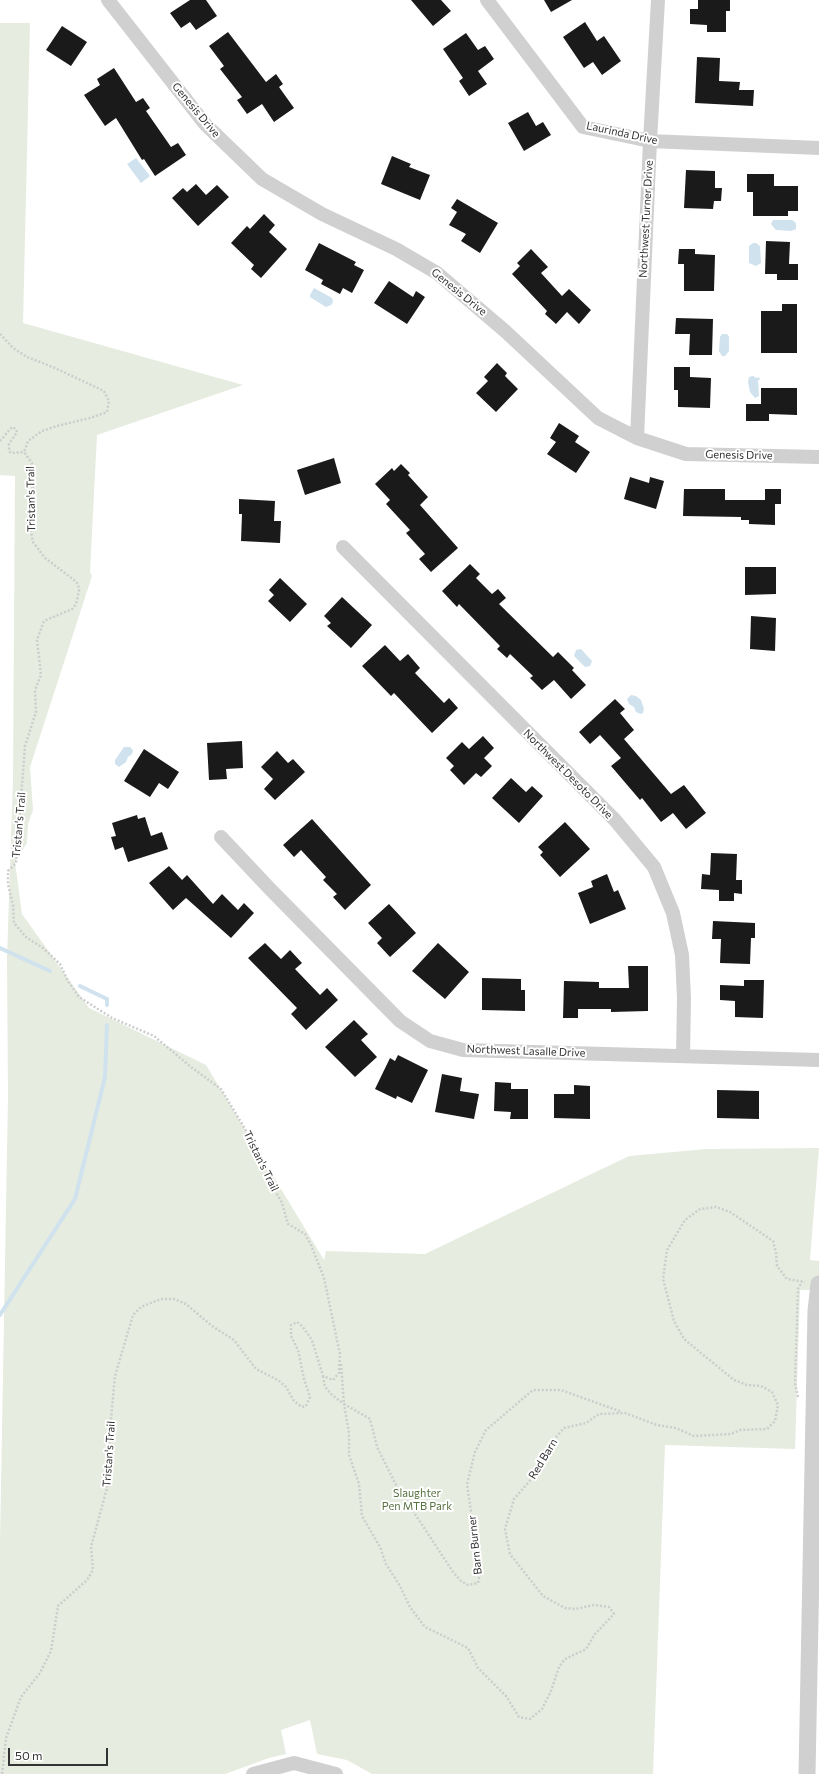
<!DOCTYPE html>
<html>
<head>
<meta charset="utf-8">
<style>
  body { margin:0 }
  #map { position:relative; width:819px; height:1774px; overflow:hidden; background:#fff; font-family:Commissioner,sans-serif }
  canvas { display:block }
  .scale { position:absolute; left:8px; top:1748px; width:100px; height:18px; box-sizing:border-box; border:2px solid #333; border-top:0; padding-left:5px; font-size:12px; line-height:14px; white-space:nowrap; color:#333; -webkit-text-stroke:3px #fff; paint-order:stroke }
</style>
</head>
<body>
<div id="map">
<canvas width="819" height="1774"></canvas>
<div class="scale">50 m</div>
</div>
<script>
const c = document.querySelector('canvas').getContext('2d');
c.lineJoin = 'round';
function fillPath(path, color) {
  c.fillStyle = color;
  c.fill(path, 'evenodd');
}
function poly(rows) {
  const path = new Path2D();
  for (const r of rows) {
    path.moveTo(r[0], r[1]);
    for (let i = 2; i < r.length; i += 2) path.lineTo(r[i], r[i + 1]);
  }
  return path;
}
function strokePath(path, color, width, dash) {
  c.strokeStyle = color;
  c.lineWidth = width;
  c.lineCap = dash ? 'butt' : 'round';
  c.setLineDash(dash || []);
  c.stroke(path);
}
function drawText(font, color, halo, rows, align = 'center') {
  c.font = font + ' Commissioner,sans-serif';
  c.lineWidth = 4;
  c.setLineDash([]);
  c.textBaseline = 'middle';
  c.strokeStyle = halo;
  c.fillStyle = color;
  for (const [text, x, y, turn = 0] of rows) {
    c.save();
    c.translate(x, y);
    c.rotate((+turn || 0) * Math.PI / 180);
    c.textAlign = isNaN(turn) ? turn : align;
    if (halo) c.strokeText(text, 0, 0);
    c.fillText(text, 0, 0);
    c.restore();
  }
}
fillPath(poly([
  [0,23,30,23,23,323,243,385,97,435,90,572,92,576,30,767,33,810,28,824,27,843,15,862,22,914,89,1008,206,1065,324,1260,326,1251,425,1254,629,1156,707,1149,819,1148,810,1260,819,1261,819,1290,800,1290,795,1449,665,1445,653,1774,372,1774,347,1760,317,1754,310,1720,281,1730,286,1754,269,1758,225,1774,0,1774,0,1543,8,1096,7,958,13,779,15,476,0,475]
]), '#e6ecdf');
fillPath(poly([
  [136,158,150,176,141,183,127,164],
  [773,220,792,220,796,223,796,229,791,231,776,230,771,224],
  [753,243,756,243,760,246,761,263,756,266,749,263,749,246],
  [314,288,332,298,333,302,331,305,326,307,310,297,310,295],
  [722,334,727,334,729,337,729,351,725,356,722,356,719,351,720,337],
  [753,376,757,378,759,377,760,380,758,380,759,396,755,398,750,392,748,382,749,377],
  [581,649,592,661,590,666,585,667,574,656,576,650],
  [631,695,636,696,641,700,644,709,643,713,641,714,636,712,634,707,629,704,627,699],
  [124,747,130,747,133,750,132,754,128,757,126,762,119,767,115,764,115,760]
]), '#cfe2ee');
strokePath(poly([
  [0,948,50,971],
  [80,986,107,999,107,1005],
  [0,1315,75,1199,105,1077,107,1025]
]), '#cfe2ee', 4);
fillPath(poly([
  [190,0,206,0,217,16,196,30,190,22,181,28,170,13],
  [411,0,441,0,451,11,433,26],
  [544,0,572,0,551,12],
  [698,0,730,0,730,11,726,11,726,32,707,32,707,25,690,24,690,9,698,9],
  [585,22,597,41,604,36,621,61,602,75,593,62,584,68,563,37],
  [62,26,87,42,71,66,46,50],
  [228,32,266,82,276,74,283,84,279,87,294,108,274,122,262,104,247,114,237,100,242,97,220,69,224,66,209,46],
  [466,33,478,50,485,46,494,59,478,71,487,84,469,96,459,81,463,78,443,49],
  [697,57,720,58,719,81,740,82,739,90,754,90,753,106,695,103],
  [114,68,136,102,143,98,150,108,146,111,171,147,178,143,186,155,155,176,144,159,142,160,116,118,105,126,84,95,100,85,97,79],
  [528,112,536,126,543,122,551,135,524,151,508,123],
  [392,156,411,164,409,167,430,175,420,200,381,184],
  [686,170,715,171,715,188,722,188,721,201,714,201,713,209,684,208],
  [747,174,774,174,774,186,798,186,798,211,788,211,788,216,753,216,753,192,747,192],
  [196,184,206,195,217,185,229,197,198,226,172,198,183,188,187,192],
  [457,199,498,223,480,253,461,241,466,234,449,225,457,212,451,208],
  [264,214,275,225,269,232,287,249,261,278,251,269,254,265,231,243,247,226,250,229],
  [766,241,790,242,789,264,798,264,798,280,777,280,777,274,765,274],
  [319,243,356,262,354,265,364,270,352,293,343,288,340,294,321,284,323,280,305,270],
  [531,249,548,267,541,273,562,296,569,289,591,310,579,324,567,312,556,324,545,314,547,311,512,274,520,266,517,263],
  [679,249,695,249,695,254,715,255,714,291,684,291,684,264,678,264],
  [389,281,413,297,416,291,425,297,407,324,374,303],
  [782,304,797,304,797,353,761,353,761,311,782,311],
  [676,318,713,319,712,355,689,355,690,334,675,334],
  [497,363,507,373,505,376,518,389,496,412,476,393,488,381,484,377],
  [674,367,690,367,690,377,711,378,710,408,678,407,678,390,674,390],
  [761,388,797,388,797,415,769,414,769,421,746,421,746,404,761,404],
  [559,423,579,436,575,442,590,452,576,473,547,454,556,442,550,438],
  [334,458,341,483,305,495,297,470],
  [401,464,410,473,408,475,428,497,420,505,458,548,431,572,419,559,425,554,406,533,410,530,386,504,390,500,375,484,392,468,394,471],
  [630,477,649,483,650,477,664,481,656,509,624,499],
  [684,489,725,489,725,500,765,500,765,489,781,489,781,504,775,504,775,525,749,524,749,520,741,520,741,517,683,516],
  [239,499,275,501,274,521,281,521,280,543,241,541,242,514,239,514],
  [470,564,480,574,476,578,492,594,498,589,506,598,499,604,553,657,558,652,574,668,572,670,586,685,571,699,554,680,542,690,530,678,533,676,510,654,507,658,497,649,500,646,459,604,457,607,442,591],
  [745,567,776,567,776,594,745,595],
  [280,578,307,604,290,622,268,601,274,595,269,590],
  [342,597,372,625,351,648,327,626,331,623,324,616],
  [751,616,776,618,775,651,750,649],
  [385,645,400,661,408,654,420,668,415,673,444,703,449,698,458,708,432,733,394,693,391,696,362,666],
  [615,699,625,709,620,713,634,730,624,739,671,794,684,785,706,813,686,829,673,813,661,822,642,798,640,800,611,766,621,758,600,735,590,744,579,732],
  [483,736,494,748,484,758,492,766,481,777,476,773,464,785,450,770,454,766,446,758,462,742,469,749],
  [242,741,243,768,226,769,227,779,209,780,207,743],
  [144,749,179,772,168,789,159,783,150,797,124,781],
  [277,751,288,763,293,759,305,772,275,800,264,789,273,779,261,767],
  [511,778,526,792,532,786,543,796,519,823,492,798],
  [137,815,138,819,145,817,151,836,162,832,168,849,128,862,123,847,115,850,111,837,116,836,112,823],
  [312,819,371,885,345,910,333,897,337,894,323,880,326,877,301,850,294,857,283,845],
  [565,822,590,849,560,877,540,855,543,852,538,847],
  [711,853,737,854,736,880,742,880,742,894,734,893,734,901,719,901,719,890,701,889,702,874,710,875],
  [169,866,182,880,187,875,213,904,222,894,238,910,244,903,254,913,231,938,186,898,173,910,149,883],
  [607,874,614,892,618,890,626,909,590,924,578,893,593,887,591,881],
  [389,904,416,933,390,957,377,943,382,938,368,923],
  [713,921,755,923,755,938,751,938,750,964,720,963,721,939,712,939],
  [265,943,281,959,290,950,302,963,295,969,320,995,327,988,338,1000,306,1030,291,1014,297,1008,248,958],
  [438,943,469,972,445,999,412,971],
  [628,966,648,966,648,1011,611,1012,611,1009,578,1009,578,1018,563,1018,564,981,599,982,599,988,629,988],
  [482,978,521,979,521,990,525,990,525,1011,482,1010],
  [744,980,764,980,763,1018,735,1017,735,1001,720,1000,720,985,744,986],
  [354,1020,368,1034,361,1040,377,1057,355,1077,325,1047],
  [398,1055,428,1070,412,1103,397,1096,396,1099,375,1089,390,1058,395,1061],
  [442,1074,462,1078,460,1091,479,1094,474,1119,435,1112],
  [495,1082,511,1083,511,1089,528,1089,528,1119,510,1119,511,1112,494,1111],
  [574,1085,590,1086,590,1119,554,1118,554,1094,574,1094],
  [717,1090,759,1091,759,1119,717,1118]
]), '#1a1a1a');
strokePath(poly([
  [0,334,13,348,27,357,55,368,104,391,109,401,107,412,90,418,57,426,42,431,28,441,24,452,32,463,33,502,29,520,33,542,45,558,74,580,78,584,79,591,76,604,72,609,44,621,37,640,41,675,35,690,36,712,25,746,16,863,8,871,8,884,13,905,14,923,26,937,43,948,60,964,68,981,79,997,112,1018,154,1036,191,1067,221,1089,256,1147,263,1169,282,1203,288,1224,305,1234,311,1245,324,1278,340,1354,339,1373,333,1380,323,1376,312,1340,302,1326,297,1322,291,1325,291,1336,298,1350,304,1379,310,1397,306,1406,302,1407,294,1401,286,1387,278,1380,256,1369,234,1340,212,1326,186,1304,174,1299,161,1299,141,1307,133,1315,115,1376,110,1429,107,1488,91,1547,93,1570,87,1580,58,1606,51,1651,40,1673,21,1697,6,1738,2,1774],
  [0,441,12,427,16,429,17,432,9,444,9,451,11,453,24,452],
  [341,1364,344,1404,370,1419,377,1447,396,1485,453,1572,461,1581,468,1585,478,1583,480,1573,467,1484,475,1452,486,1430,533,1390,561,1390,622,1412],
  [323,1376,325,1387,332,1395,344,1404,349,1433,349,1455,359,1484,362,1516,380,1547,386,1564,400,1586,410,1607,425,1627,468,1648,478,1668,506,1696,519,1717,530,1719,542,1709,551,1691,559,1667,565,1659,586,1649,595,1634,614,1614,609,1607,594,1605,575,1609,565,1608,543,1596,510,1554,505,1529,514,1499,533,1477,551,1443,564,1428,586,1423,599,1414,625,1413,657,1425,676,1428,694,1436,731,1434,740,1430,767,1429,775,1421,778,1405,772,1392,761,1386,747,1385,734,1380,684,1339,674,1321,663,1279,667,1250,685,1220,700,1209,716,1207,730,1212,773,1241,776,1253,777,1266,787,1279,805,1282],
  [798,1397,795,1383,798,1289,802,1281]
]), '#cdcdcd', 2.5, [2, 2]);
strokePath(poly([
  [108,0,205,124,262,179,322,214,396,249,437,273,505,331,598,418,637,438,686,454,819,457],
  [487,0,583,127,650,141,819,148],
  [637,438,650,141,658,0],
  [343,547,615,820,654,867,673,913,682,955,684,998,683,1056],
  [221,837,270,889,400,1021,430,1041,463,1050,819,1060],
  [253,1774,294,1763,336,1774]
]), '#d0d0d0', 14);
strokePath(poly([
  [807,1774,816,1311,819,1284]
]), '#d0d0d0', 17);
drawText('11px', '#333', '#fff', [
  ["Genesis Drive",196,110,50],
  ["Laurinda Drive",622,133,12],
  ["Northwest Turner Drive",646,219,-87],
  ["Genesis Drive",459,292,39],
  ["Genesis Drive",739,455,1],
  ["Tristan's Trail",31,499,-91],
  ["Northwest Desoto Drive",568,774,45],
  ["Tristan's Trail",19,825,-85],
  ["Northwest Lasalle Drive",526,1051,2],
  ["Tristan's Trail",261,1161,64],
  ["Tristan's Trail",109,1454,-86],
  ["Red Barn",543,1459,-59],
  ["Barn Burner",475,1545,-96]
]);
drawText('11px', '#56703f', '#fff', [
  ["Slaughter",417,1493],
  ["Pen MTB Park",417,1506]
]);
</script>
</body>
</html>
